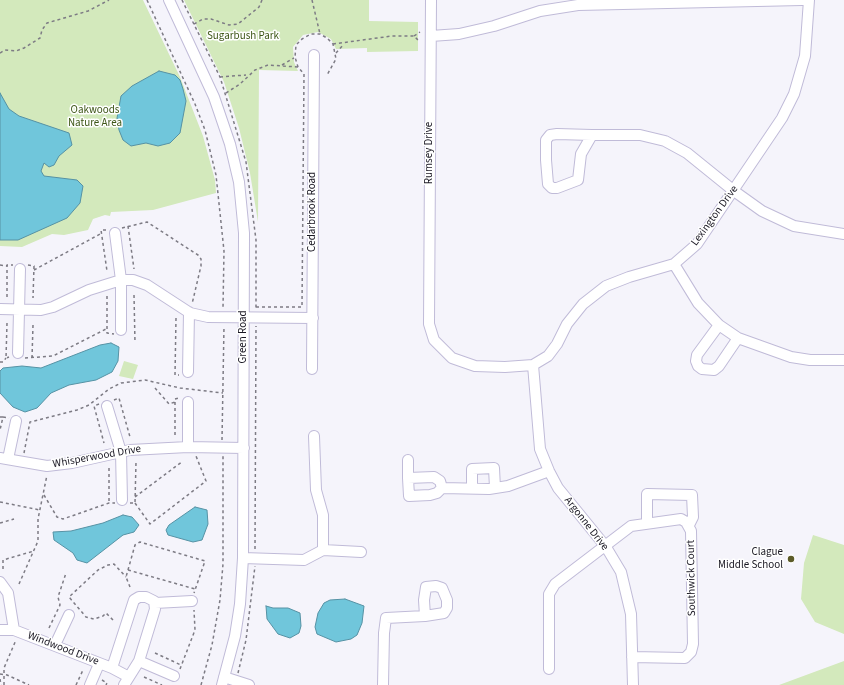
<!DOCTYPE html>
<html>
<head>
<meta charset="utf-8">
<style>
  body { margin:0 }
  canvas { display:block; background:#f5f4fb }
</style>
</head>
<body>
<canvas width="844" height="685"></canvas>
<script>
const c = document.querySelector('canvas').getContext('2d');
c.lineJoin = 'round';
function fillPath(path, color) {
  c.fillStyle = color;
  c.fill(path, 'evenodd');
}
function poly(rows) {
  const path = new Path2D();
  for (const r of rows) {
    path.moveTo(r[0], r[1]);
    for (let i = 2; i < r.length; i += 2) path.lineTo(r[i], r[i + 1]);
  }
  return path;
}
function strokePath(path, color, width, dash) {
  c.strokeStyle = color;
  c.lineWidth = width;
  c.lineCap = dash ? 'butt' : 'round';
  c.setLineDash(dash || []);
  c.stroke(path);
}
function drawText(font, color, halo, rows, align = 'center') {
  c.font = font + ' "Source Sans 3",sans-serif';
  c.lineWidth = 3;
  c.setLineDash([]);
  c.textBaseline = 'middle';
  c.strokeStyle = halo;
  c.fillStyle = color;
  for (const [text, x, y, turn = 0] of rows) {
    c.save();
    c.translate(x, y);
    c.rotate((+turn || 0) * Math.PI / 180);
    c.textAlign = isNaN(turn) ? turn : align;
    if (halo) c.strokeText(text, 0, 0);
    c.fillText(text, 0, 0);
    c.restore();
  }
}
fillPath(poly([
  [0,0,143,0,180,77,203,136,215,180,216,193,153,210,111,212,110,216,105,215,93,219,88,230,64,235,52,234,22,247,0,246],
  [184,0,369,0,369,21,418,22,418,51,367,52,367,48,336,49,331,39,318,32,303,35,293,47,294,62,298,71,259,70,258,222,250,173,239,128,224,82],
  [124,361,138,365,133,379,119,376],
  [813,535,844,545,844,634,815,622,801,599,804,563],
  [844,661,844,685,779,685]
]), '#d3e9bc');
const water = poly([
  [159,71,175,75,180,80,183,89,186,101,180,133,170,143,158,146,146,143,131,146,123,140,119,130,117,118,121,96,132,86,159,71],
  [0,93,9,109,19,116,69,133,72,145,59,156,54,165,49,167,44,163,41,171,44,176,77,180,83,186,80,203,67,218,18,240,0,240,0,93],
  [111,343,119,347,118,361,112,372,96,380,69,385,51,393,37,408,25,412,13,407,0,393,0,371,3,368,22,366,41,368,100,345,111,343],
  [195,507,207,510,208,524,202,540,193,542,168,535,166,530,169,525,195,507],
  [123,515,132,517,139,525,134,532,123,535,87,563,77,560,73,553,54,540,53,532,71,531,103,523,123,515],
  [345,599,364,606,362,623,357,635,351,639,336,642,317,634,315,627,318,613,324,603,330,600,345,599],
  [266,606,273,608,288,608,300,613,301,626,299,633,290,638,278,634,267,619,266,606]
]);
fillPath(water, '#70c6db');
strokePath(water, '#5692a4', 1);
const minor = poly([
  [169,0,214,97,230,144,239,182,244,233,243,558,240,604,235,636,222,685],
  [431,0,429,324,434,340,452,358,475,366,505,367,533,365,548,356,557,344,567,324,583,304,606,286,629,277,674,264,697,244,782,118,794,94,805,56,809,0],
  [431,36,459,34,494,26,540,11,578,5,802,0],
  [557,134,592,135,581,154,578,180,557,188,552,188,548,184,546,160,546,140,550,135,557,134],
  [592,135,640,135,665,141,687,153,734,191,762,211,794,226,844,234],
  [115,233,121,280,121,330],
  [674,264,698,303,719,325,738,338,791,357,810,360,844,360],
  [0,309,41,310,53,307,89,290,121,280,133,280,147,285,190,313,208,317,313,318],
  [719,325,697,355,696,361,698,366,702,369,714,370,719,366,738,338],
  [18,353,20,269],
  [533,365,540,449,549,471,558,488,606,547,621,572,631,614,633,685],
  [312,369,314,55],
  [188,372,189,312],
  [107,406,121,452,122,500],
  [314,436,316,490,323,515,323,550],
  [188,447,188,402],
  [0,458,47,466,72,463,130,450,188,447,244,448],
  [8,459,16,421],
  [408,460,408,478],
  [442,488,437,493,430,495,409,496,408,478,434,477,440,481,442,488,489,489,508,486,549,471],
  [472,488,472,469,494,468,495,488],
  [647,523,647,494,692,495,693,517,689,525],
  [243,558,304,560,323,550,361,552],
  [0,582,8,593,14,630,112,668,129,677],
  [155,603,192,601],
  [0,630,14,630],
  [55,645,69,615],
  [139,661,174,676],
  [112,668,134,600,139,597,146,597,154,601,155,609,139,661,124,685],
  [549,669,549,594,555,584,631,526,681,519,686,522,691,531,693,644,691,652,685,658,632,657],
  [224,677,249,685],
  [90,685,99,664],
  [383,685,384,633,386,618,425,616,444,613,447,608,447,600,442,588,436,586,426,587,424,600,425,616]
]);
strokePath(minor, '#c0bbd8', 12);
strokePath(poly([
  [147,0,195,104,205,130,216,175,224,251,223,308],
  [182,0,220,77,246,162,256,240,256,309],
  [312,0,320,34],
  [194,24,203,19,211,19,229,25,238,24,259,7,262,0],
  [414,36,420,32],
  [333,44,392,36,414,36,420,42],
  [0,53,5,50,16,51,24,48,40,38,42,30,47,23,88,11,109,0],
  [336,53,344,44],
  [282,65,294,58],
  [220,77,246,75],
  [226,93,240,84,255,70,268,65,298,67],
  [128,226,134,269],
  [122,228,147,222,198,255,201,259,201,266,192,304],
  [106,230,101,230,107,271],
  [0,265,7,266],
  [28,265,34,266,33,298],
  [34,270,102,233],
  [134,295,135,343],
  [107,296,107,333,114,334],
  [7,297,7,265,13,265],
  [256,307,302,307,304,74,298,67,295,57,296,45,302,39,311,34,320,34,327,38,333,44,336,59,327,75],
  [176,318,175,375,179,375],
  [7,323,6,358,9,357],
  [25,358,53,356,106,329],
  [32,358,33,325],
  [0,362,3,362,6,358],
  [155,388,169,404,175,402],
  [114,400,119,398,130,437],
  [99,404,94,406,104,443],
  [0,417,3,417,0,430],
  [3,417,9,418],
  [175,435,175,399,179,398],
  [222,440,224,326],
  [24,453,30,422,77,410,89,405,109,389,121,383,145,380,180,388,223,393],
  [109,468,109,503],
  [44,495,57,517,63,519,109,503,115,503],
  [135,497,183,461],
  [0,502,40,510],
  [130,503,135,503,136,462],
  [135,503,150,524,206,481,196,456],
  [0,523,14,519],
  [255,549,256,326],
  [3,569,3,560,34,551],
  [128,570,195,589],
  [19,584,38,541,38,519,47,475],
  [130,587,126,577,135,545,140,542,205,561,194,593],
  [113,620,106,613,103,616,94,619,86,617,69,597,98,570,108,565,114,564,126,577],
  [49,628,60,605,58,597,66,573],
  [155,653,181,665],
  [180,669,195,630,194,610],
  [238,673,246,640,255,566],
  [0,674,7,675,29,685],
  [144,677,162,685],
  [0,679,1,685],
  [102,680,107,683,106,685],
  [4,685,4,668,16,640],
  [76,685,83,670],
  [201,685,212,645,220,600,223,564,223,456]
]), '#7d7b84', 1.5, [3, 3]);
strokePath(minor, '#fff', 10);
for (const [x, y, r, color] of [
  [791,559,4,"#5c5b28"]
]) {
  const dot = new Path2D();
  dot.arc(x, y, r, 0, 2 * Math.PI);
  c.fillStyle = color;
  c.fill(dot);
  strokePath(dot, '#fff', 1.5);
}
drawText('11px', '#3d5616', '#fff', [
  ["Sugarbush Park",243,37],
  ["Oakwoods",95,111],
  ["Nature Area",95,124]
]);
drawText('11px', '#1a1823', '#fff', [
  ["Rumsey Drive",430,153,-90],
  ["Cedarbrook Road",313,212,-90],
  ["Lexington Drive",715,216,-54],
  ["Green Road",244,337,-90],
  ["Whisperwood Drive",97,457,-10],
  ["Argonne Drive",586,524,52],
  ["Southwick Court",692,578,-91],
  ["Windwood Drive",63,649,21]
]);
drawText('11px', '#1a1823', '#fff', [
  ["Clague",783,553],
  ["Middle School",783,566]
], 'right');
</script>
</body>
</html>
